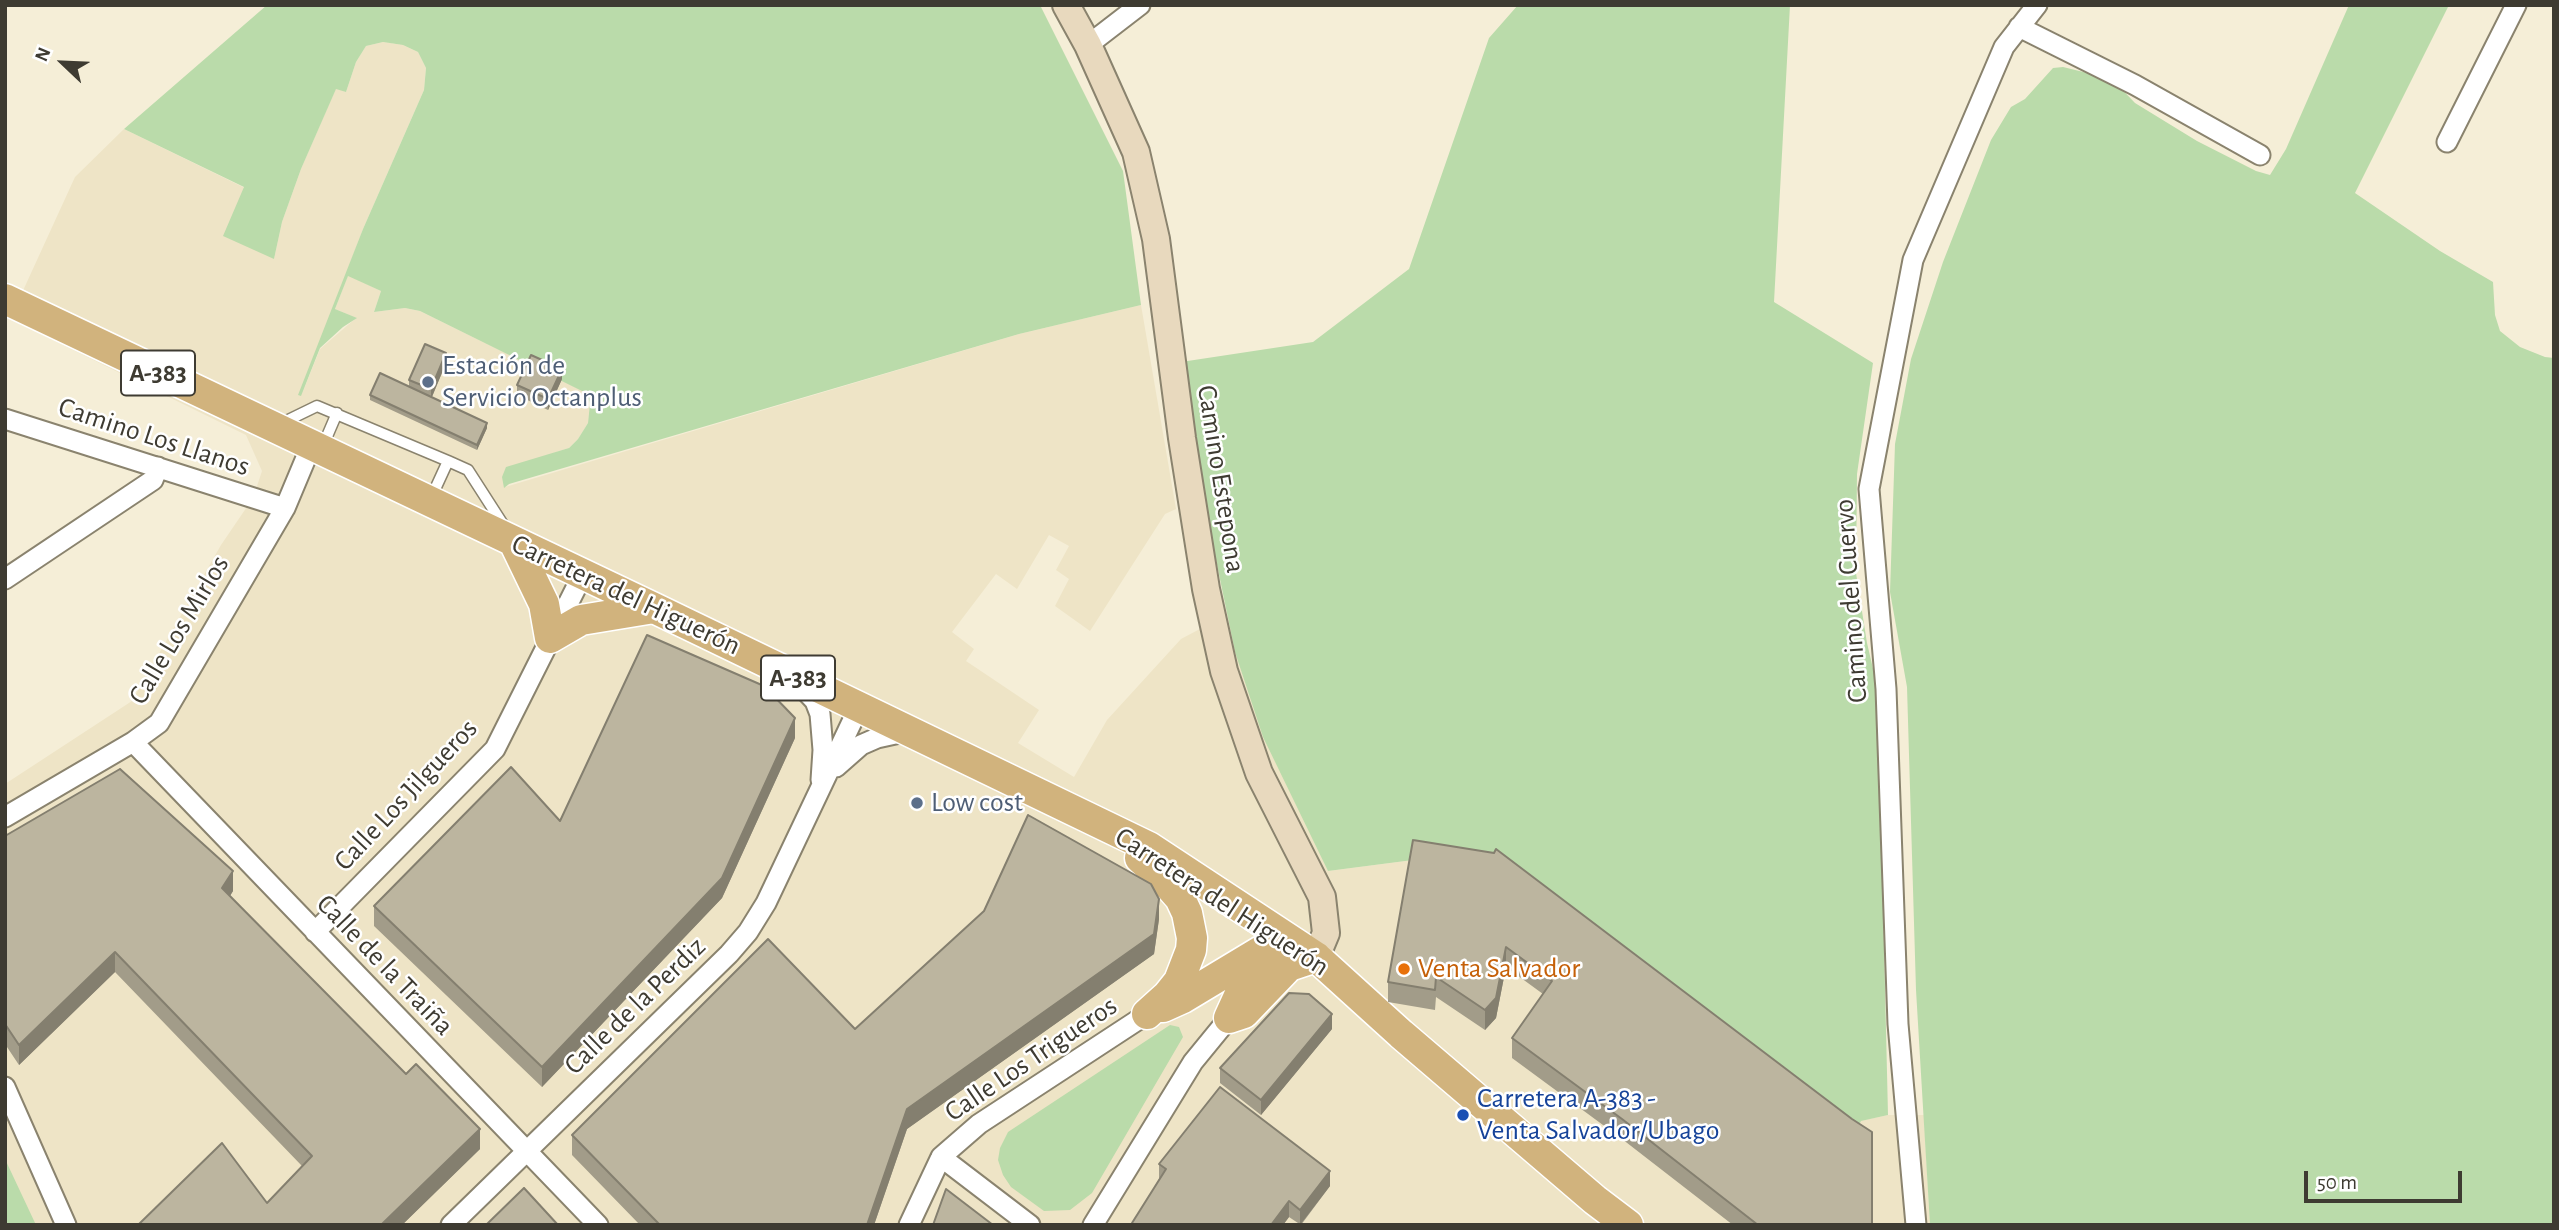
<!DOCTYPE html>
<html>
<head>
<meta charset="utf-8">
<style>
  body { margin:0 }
  #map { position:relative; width:2559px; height:1230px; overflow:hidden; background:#f5eed7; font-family:"Alegreya Sans",sans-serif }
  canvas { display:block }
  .frame { position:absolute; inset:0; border:7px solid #3e3b32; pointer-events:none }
  .north { position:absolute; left:28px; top:28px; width:70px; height:70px; -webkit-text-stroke:5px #fff; paint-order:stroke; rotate:293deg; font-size:19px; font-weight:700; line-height:28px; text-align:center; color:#3e3b32 }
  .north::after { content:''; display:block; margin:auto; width:24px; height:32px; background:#3e3b32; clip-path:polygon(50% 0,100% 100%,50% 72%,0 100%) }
  .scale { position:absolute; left:2304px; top:1171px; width:158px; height:32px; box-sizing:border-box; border:4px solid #3e3b32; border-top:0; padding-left:9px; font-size:21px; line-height:24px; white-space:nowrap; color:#3e3b32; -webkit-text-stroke:5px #fff; paint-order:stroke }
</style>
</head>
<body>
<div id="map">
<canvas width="2559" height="1230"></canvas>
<div class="frame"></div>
<div class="north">N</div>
<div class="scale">50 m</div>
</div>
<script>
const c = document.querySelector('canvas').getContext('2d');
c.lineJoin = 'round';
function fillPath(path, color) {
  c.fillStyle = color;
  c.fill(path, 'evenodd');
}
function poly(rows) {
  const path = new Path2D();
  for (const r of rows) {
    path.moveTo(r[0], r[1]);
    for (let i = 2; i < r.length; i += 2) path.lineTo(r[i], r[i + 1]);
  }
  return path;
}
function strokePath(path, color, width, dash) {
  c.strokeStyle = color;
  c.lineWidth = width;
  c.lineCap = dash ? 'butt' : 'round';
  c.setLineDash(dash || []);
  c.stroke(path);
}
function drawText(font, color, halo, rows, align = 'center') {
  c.font = font + ' "Alegreya Sans",sans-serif';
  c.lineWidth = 5;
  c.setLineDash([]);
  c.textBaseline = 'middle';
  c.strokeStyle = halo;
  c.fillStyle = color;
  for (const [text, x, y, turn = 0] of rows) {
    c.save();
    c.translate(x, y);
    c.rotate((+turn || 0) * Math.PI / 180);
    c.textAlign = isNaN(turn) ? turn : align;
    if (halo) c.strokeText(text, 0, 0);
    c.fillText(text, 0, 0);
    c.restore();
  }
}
fillPath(poly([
  [383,42,403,45,418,52,426,68,424,90,363,229,301,396,320,349,356,318,335,309,348,275,381,291,374,312,405,308,420,311,587,393,590,403,588,423,578,439,569,448,554,453,505,487,1019,334,1141,305,1176,509,1165,514,1090,631,1055,606,1069,579,1056,570,1069,546,1049,535,1017,589,996,574,952,632,974,649,966,661,1039,710,1018,743,1074,777,1107,720,1181,639,1213,622,1228,618,1235,652,1328,871,1413,860,1853,1139,1860,1121,1888,1115,1924,1115,1930,1225,34,1225,5,1164,5,784,132,701,221,545,253,498,262,471,246,435,10,319,75,177,124,129,245,188,274,259,282,222,301,169,336,88,346,92,356,62,366,46]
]), '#eee4c6');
fillPath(poly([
  [267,5,1040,5,1123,171,1141,305,1019,334,509,484,504,488,502,477,506,467,569,448,578,439,588,423,590,403,586,393,420,311,405,308,374,312,381,291,348,276,335,309,357,318,343,327,320,348,301,396,298,395,363,229,424,90,426,68,418,52,403,45,383,42,366,46,356,62,346,92,336,89,301,169,282,222,274,259,223,236,244,187,124,129],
  [1518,5,1790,5,1774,302,1873,363,1857,474,1856,573,1867,643,1878,690,1888,1115,1861,1121,1852,1139,1413,860,1328,871,1263,737,1235,652,1194,453,1181,362,1313,342,1409,269,1489,38],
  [2349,5,2449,5,2355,193,2440,251,2493,282,2495,315,2500,331,2520,347,2545,357,2554,358,2554,1225,1930,1225,1916,990,1907,687,1890,592,1895,444,1911,359,1943,262,1991,140,2011,107,2025,99,2053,68,2063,67,2112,79,2135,103,2197,141,2256,171,2270,175,2286,149],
  [1170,1025,1179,1027,1183,1037,1092,1193,1070,1210,1044,1211,1011,1187,1003,1175,998,1160,1000,1148,1008,1132],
  [5,1159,36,1225,5,1225]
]), '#badbaa');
const service = poly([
  [280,424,317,406,448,461,468,470,504,526],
  [322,448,337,413],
  [431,498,448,461]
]);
const minor = poly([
  [2019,27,2135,85,2260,155],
  [1088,45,1140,5],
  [2447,142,2516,5],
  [5,419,285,508],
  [5,579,153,480,158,467],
  [799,684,815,701,820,714,823,750,821,780],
  [133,742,598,1225],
  [836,767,861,745,877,738,909,731],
  [5,817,133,742,159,723,285,508,311,446],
  [315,932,495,749,583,574],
  [5,1087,66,1225],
  [941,1157,1030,1225],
  [451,1225,729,954,748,932,766,903,859,707],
  [909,1225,941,1157,979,1124,1147,1014],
  [1093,1225,1193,1062,1229,1018],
  [1916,1225,1898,1024,1886,689,1869,489,1913,260,2004,47,2037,5]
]);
const secondary = poly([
  [1066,5,1088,45,1136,152,1156,239,1182,438,1206,589,1224,671,1259,773,1322,897,1326,933,1316,957]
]);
const primary = poly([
  [5,299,654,608,1149,847,1316,957,1401,1034,1595,1200,1628,1225],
  [514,542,544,604,550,638,581,620,654,608],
  [1140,858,1166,882,1180,898,1187,913,1192,938,1191,950,1179,981,1167,996,1147,1014],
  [1275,930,1280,944,1276,959,1239,996,1229,1018,1244,1013,1289,966,1316,957],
  [1163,1007,1183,998,1261,951,1283,944]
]);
strokePath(service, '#8a836e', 13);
strokePath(minor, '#8a836e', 23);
strokePath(secondary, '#8a836e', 30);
strokePath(primary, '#fff', 33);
strokePath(service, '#fff', 10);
strokePath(minor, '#fff', 19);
strokePath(secondary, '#e8d9be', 26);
strokePath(primary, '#d1b37d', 30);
fillPath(poly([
  [446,363,432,397,487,428,477,450,370,400,370,395,409,387,409,380],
  [562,379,548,410,517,395,517,385],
  [795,738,722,898,542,1087,374,926,374,906,560,821],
  [5,836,233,891,230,896,480,1149,402,1225,138,1225,267,1203,302,1166,115,972,19,1065,5,1044],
  [1413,840,1872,1225,1733,1225,1622,1139,1512,1058,1512,1038,1543,994,1506,967,1496,1018,1485,1030,1436,997,1435,1010,1388,1002,1388,982],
  [984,911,1159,919,1154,954,907,1129,874,1225,640,1225,572,1155,572,1135,855,1029],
  [1332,1029,1261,1115,1220,1083,1220,1068],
  [1159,1164,1330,1186,1301,1225,1289,1217,1283,1225,1132,1225,1159,1179]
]), '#a29c89');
fillPath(poly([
  [446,353,446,363,431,399,431,389],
  [562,369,562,379,548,410,548,399],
  [487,423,487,428,477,450,477,445],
  [795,718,795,738,722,898,542,1087,542,1067],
  [233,871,233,891,222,908,222,888],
  [1159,899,1159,919,1154,954,907,1129,874,1225,867,1225,907,1109],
  [1506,947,1506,967,1496,1018,1485,1030,1485,1010],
  [115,952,115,972,19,1065,19,1045],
  [1332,1014,1332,1029,1261,1115,1261,1100],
  [480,1129,480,1149,402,1225,381,1225],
  [1330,1171,1330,1186,1300,1225,1300,1210],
  [1289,1201,1289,1217,1283,1225,1271,1225]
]), '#847f6f');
const building = poly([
  [425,344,446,353,431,389,409,380,425,344],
  [531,355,562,369,548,399,517,385,531,355],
  [380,373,487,423,477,445,370,395,380,373],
  [647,635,764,686,795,718,722,878,542,1067,374,906,511,767,560,821,647,635],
  [120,769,233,871,222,888,406,1074,416,1064,480,1129,381,1225,138,1225,222,1143,267,1203,312,1156,115,952,19,1045,5,1024,5,836,120,769],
  [1028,815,1151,884,1159,899,1154,934,907,1109,867,1225,660,1225,572,1135,768,939,855,1029,984,911,1028,815],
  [1413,840,1494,853,1496,849,1852,1119,1872,1132,1872,1225,1758,1225,1622,1119,1512,1038,1552,981,1506,947,1496,998,1485,1010,1436,977,1435,990,1388,982,1413,840],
  [1289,993,1309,994,1332,1014,1261,1100,1220,1068,1289,993],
  [1220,1087,1330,1171,1300,1210,1289,1201,1271,1225,1134,1225,1132,1223,1166,1169,1159,1164,1220,1087],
  [524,1188,558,1225,486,1225,524,1188],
  [946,1189,993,1225,933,1225,946,1189]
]);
fillPath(building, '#bcb59f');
strokePath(building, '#847f6f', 2);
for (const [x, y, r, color] of [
  [428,382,7,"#5c6f8a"],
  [917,803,7,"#5c6f8a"],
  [1404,969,7,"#e8710a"],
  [1463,1115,7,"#1a4fb4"]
]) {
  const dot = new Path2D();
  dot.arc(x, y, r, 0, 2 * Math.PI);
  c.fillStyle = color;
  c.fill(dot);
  strokePath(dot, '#fff', 2.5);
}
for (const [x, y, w] of [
  [158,373,74],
  [798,678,74]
]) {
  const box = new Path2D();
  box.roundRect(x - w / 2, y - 22.5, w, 45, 5);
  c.fillStyle = '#fff';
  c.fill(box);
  strokePath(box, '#3e3b32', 2);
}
drawText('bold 26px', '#3e3b32', null, [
  ["A-383",158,373],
  ["A-383",798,678]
]);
drawText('28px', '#4e5e75', '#fff', [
  ["Estación de",442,366],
  ["Servicio Octanplus",442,398],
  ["Low cost",931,803]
], 'left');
drawText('28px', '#3e3b32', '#fff', [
  ["Camino Los Llanos",154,437,18],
  ["Camino Estepona",1221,479,81],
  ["Carretera del Higuerón",626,595,25],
  ["Camino del Cuervo",1851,601,-94],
  ["Calle Los Mirlos",179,630,-59],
  ["Calle Los Jilgueros",406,795,-47],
  ["Carretera del Higuerón",1222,902,33],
  ["Calle de la Traiña",385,965,46],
  ["Calle de la Perdiz",635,1006,-44],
  ["Calle Los Trigueros",1031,1059,-34]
]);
drawText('28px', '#c56008', '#fff', [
  ["Venta Salvador",1418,969]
], 'left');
drawText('28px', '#164399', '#fff', [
  ["Carretera A-383 -",1477,1099],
  ["Venta Salvador/Ubago",1477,1131]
], 'left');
</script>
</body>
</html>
